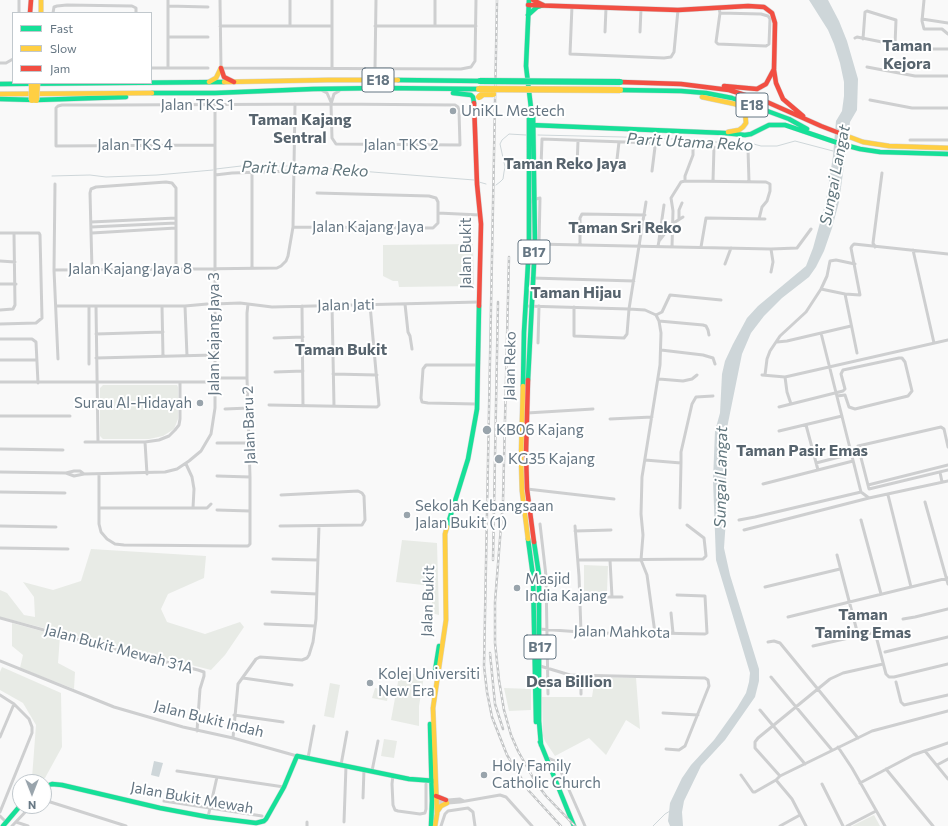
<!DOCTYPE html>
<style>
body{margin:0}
#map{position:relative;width:948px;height:826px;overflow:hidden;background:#f9f9f9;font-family:Commissioner,sans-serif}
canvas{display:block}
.legend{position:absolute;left:12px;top:12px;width:140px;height:72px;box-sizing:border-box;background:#fff;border:1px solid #c1c8cd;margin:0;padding:5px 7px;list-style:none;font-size:12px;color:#657683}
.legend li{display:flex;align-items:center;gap:8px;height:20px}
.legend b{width:20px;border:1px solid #c1c8cd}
.north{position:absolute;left:12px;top:774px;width:40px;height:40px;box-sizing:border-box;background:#fff;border:1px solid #c1c8cd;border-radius:50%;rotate:180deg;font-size:11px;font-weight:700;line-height:16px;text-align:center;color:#657683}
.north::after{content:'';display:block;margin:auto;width:14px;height:18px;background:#99a4ac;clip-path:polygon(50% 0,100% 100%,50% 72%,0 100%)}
</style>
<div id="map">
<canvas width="948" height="826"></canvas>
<ul class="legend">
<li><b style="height:5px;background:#16e098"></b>Fast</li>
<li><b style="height:5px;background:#ffcf43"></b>Slow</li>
<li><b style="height:5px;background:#f24e42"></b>Jam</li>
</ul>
<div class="north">N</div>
</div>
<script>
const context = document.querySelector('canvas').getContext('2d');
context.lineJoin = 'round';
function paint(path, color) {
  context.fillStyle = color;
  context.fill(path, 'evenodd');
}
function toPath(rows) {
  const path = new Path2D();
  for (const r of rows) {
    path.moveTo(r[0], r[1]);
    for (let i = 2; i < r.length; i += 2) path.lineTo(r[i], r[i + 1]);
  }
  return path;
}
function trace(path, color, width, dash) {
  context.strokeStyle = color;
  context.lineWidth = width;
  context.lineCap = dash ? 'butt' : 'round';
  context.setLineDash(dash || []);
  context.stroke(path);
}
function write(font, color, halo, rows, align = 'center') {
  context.font = font + ' Commissioner,sans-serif';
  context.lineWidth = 4;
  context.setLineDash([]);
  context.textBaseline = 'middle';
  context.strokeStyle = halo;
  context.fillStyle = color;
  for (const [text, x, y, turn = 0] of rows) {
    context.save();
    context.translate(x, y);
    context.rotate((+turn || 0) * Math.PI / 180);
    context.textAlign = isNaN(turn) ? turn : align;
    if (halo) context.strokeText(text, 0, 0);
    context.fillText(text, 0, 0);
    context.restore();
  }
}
const green = toPath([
 [473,244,474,286,399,287,398,281,393,281,383,276,383,245],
 [103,385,177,385,178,387,178,419,174,429,163,436,149,439,103,439,100,436,100,388],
 [402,540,437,543,439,615,432,613,432,586,396,582],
 [91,549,206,556,204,578,168,594,161,609,167,622,205,634,240,622,244,627,225,655,211,670,0,617,0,590,7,593,24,615,35,617,34,597,23,582,53,590,81,581],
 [584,565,608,566,607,592,584,592],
 [12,623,60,636,58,663,75,672,74,689,20,668,23,655,12,646],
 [2,667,61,693,62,747,45,778,32,778,36,725,23,703,0,690,0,672],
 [400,671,424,676,419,706,419,726,391,720],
 [595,677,636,678,640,729,626,720,606,755,589,738,555,756,545,741,543,736,542,697,592,697],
 [330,683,340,685,334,718,324,716],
 [375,688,389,690,387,701,372,698],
 [504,688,531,689,531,710,509,711],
 [384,739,397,741,394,758,381,756],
 [874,815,880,826,852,826]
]);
const water = toPath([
 [809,0,828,0,839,21,847,41,858,79,857,110,850,122,839,202,832,228,824,251,816,267,809,277,782,298,764,316,751,333,742,354,726,433,724,451,726,475,726,519,724,548,730,575,759,669,759,681,755,697,725,740,701,766,684,801,682,812,683,826,670,826,668,821,670,803,682,778,691,765,714,740,737,708,746,693,749,682,750,673,716,560,713,480,715,431,720,413,722,374,725,361,733,344,747,318,758,306,806,266,813,248,826,201,833,156,836,121,842,111,844,96,844,82,840,63,834,44,828,30],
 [154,761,163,763,159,777,151,775]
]);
const stream = toPath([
 [538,135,623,137,673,139,681,141,750,143,761,146,777,146,795,141,833,151],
 [296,166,474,180],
 [216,169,241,166,293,166],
 [52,176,90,175,106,177,157,175,213,170],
 [479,182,486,184],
 [496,185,500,182,503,179,504,172,505,167,500,144,502,140,509,134,526,135],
 [653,826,665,814,670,811]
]);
const street = toPath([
 [220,0,221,68,461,69,471,67,475,61,476,0],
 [290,0,290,26],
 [332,0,332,68],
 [924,0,922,21,924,29,942,29,948,34],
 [168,6,208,7],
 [572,6,570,54,664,58,671,57,674,52,678,10],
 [719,8,720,13,716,42,718,44,766,46,769,44,770,19,768,16,761,14,720,13],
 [19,13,19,0],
 [53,13,54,7,57,6,67,5,132,6,136,8,136,13],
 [922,19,948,23],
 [220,26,332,26],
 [375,26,476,26],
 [435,26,435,0],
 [605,32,606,8],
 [640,32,641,9],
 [168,37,208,37],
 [855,38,857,37,917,49,948,49],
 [863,39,865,12,867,11,896,20,895,45],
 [0,63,6,63,13,59],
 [867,67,915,76,948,76],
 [151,68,208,68],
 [168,68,168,0],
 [375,68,376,0],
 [323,91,327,93,331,102],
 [870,100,912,108,948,108],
 [910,140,948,140],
 [215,145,56,146,56,108,58,106,62,105,113,105,331,104,455,105,458,107,459,111,460,145,336,144,332,138,331,104,334,94,339,91],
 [748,149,749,182],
 [577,167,578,141],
 [534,168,541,167,542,139,652,143,655,147,652,171],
 [616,168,619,142],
 [215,175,232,173,294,171],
 [685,181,685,176,693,155,693,146],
 [713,181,714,147],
 [55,184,54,270,58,359],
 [530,203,532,200,540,198,539,244],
 [438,213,480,215],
 [679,219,679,210,682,203],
 [91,222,176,218],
 [91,227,176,223],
 [293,227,433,228,438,223,438,202,436,198,429,196,317,193],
 [0,233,39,233,40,235,42,318,36,323,0,324],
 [92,233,176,228],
 [659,240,664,205],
 [535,244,771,249,773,262,771,272],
 [580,245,580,218,582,214,645,215],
 [658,246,659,241,672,224,683,217],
 [672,247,673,211,671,198,681,182,685,181,766,182,770,184,770,191,767,201,762,207,759,219],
 [701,247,706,218,765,219],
 [875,247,873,243,882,173],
 [771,249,797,248,811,229],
 [913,250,934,343],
 [0,261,15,262],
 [725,264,731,248],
 [252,268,252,172],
 [54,270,195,269,277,268,281,266,286,261,288,256,293,227,295,104],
 [92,270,90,193,91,189,96,187,166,182,172,183,176,188,176,269],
 [532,278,634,281],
 [0,284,16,284],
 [845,294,821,289,827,276,830,261,836,260,855,264],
 [214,304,240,303,272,307,479,302],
 [405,304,408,332,410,336,412,349],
 [332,305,334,406],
 [56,306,185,306,207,304],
 [96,306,98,442],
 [162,306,163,356],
 [185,306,187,356],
 [302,306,303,406],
 [525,306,629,309,645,310,656,315,659,321,661,333,660,365,642,477,641,514,643,535,641,560,647,575,655,633],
 [574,307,574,336,624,338,627,334,629,309,646,202],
 [0,310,13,309,15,305,14,234],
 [656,315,662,312,670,295,721,300],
 [659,321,703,325,706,326,708,330,709,335],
 [821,333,861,492,869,498,948,481],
 [96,334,163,332],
 [274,338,303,337],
 [0,339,32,339,36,342,38,383],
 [777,342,787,341,851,326],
 [538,343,539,306],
 [661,350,703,355,713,358,715,364],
 [857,353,845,294,860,295,851,248,852,246,854,244,948,254],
 [96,358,214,355],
 [0,360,37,360],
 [89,364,89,306],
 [275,372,303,371],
 [333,374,377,375],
 [762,375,785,377,948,340],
 [765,375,767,359,770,351,780,336,806,312,821,289],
 [785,377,787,392,791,404],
 [215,378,247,378],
 [659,379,683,381,692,379,697,375],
 [0,382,215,382],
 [476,404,428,403,422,402,421,398,423,369,426,365,478,365],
 [269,405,377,407,379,405,370,305],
 [779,407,843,391,845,389,841,374,843,370,899,358,902,358,905,362,912,391,908,396,855,409,849,407,845,395,837,396],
 [225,409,249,408],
 [527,413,593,409],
 [0,416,70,416],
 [610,419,652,417],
 [806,425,818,470],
 [779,431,842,416],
 [85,442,145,442,159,440,169,436,175,430,179,425,180,419,180,382],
 [145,442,147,474],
 [217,443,249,443],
 [948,447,944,429,941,427,858,446,869,489,948,470],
 [0,449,63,450],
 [645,460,681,463,681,452,692,404,696,397,713,396],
 [816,463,851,454],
 [186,464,192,477,194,489,193,508],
 [0,472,66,473,74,471,80,471,84,474],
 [940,472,942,482],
 [66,473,74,476,84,474,165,472,177,469,189,461,201,451,211,434,215,408,215,105],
 [99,474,99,524,101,532,107,539,115,544,124,545,242,546,248,546,250,544,250,477,247,378,247,313,248,304],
 [217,476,250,477],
 [763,484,853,461],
 [868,485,948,465],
 [527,489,614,499],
 [0,492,65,493],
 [888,495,911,587],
 [925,502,948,584],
 [99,508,207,508,211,504],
 [680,508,681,463],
 [217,510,250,511],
 [739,520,755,517,861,492],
 [861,520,881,594],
 [540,524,546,576,548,694],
 [0,526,56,527],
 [280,526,362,525,365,520,364,496,362,493,358,491,281,495],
 [575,526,579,576,581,632],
 [744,530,869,498],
 [575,531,611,530],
 [0,548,68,549],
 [837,555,858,635],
 [273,559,318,560],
 [578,560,703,559,706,556,704,538,687,525],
 [610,560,612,597],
 [765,587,840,569],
 [272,592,317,594],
 [580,597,622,597],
 [671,613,673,633],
 [788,617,948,578],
 [0,618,95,644,198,670,204,672,204,676,200,689,197,731],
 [903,619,915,617,948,609],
 [265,624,315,626],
 [539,629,581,632,626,634,655,633,705,634,707,633,705,596,677,595],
 [768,642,774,641,780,643,858,738],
 [813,646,871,633,876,636,886,674,889,677,894,677,948,664],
 [885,652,948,637],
 [0,661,114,707,183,727,233,738,297,756],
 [540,666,570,675,705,678,708,680,709,686,685,746,679,750,666,749],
 [771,677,832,750],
 [243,678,292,685],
 [896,682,901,702,904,705,948,695],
 [581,694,581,675],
 [0,695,14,704,29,719,32,727,32,733,0,812],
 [760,710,805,764],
 [663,713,698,715],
 [234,715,283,722],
 [0,737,14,704],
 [233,738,238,684,256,659,260,657,302,660,307,658,309,655,313,642,316,619,319,526],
 [838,747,852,768,885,826],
 [925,751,948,779],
 [546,757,555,761,558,765,585,826],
 [308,758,314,726],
 [341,765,347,732],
 [937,765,948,759],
 [886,769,933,826],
 [177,771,284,787],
 [372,771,378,741],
 [393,775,392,784,393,805,395,810,398,811,420,814,425,813,426,809,426,784],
 [741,775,753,792,755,792,776,780,780,776,872,731,948,711],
 [780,776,755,748,755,742,758,738,830,679,843,673,883,664],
 [776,780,792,799,806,826],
 [860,783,913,755,948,743],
 [822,784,843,826],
 [363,798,364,769],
 [44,800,126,826],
 [164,801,262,816],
 [436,801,460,799,464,801],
 [436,804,460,802,500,795,506,797,532,826],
 [0,816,6,822],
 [208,817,217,777],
 [16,822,28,826],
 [344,822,346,766],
 [12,826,31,806],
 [307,826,307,822],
 [441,826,445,814,448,811,468,808,473,812,475,826],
 [780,826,800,815],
 [847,826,876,811]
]);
const fast = toPath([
 [528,15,537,7,543,5],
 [398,80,480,81],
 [0,84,224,82],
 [620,90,681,91,706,93,732,98,789,119,807,129],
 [152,93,215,93,313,89,380,88,479,89],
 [453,93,471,95,473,97,474,103],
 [0,99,36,100,126,97],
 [531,125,724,133],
 [724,133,745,135,751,134,769,125,785,125,841,144,860,149,880,152,948,154],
 [528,380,535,244,533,111,531,108,526,66,529,0],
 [523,386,524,332,529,247,529,111,531,108],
 [447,527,468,459,477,409,479,306],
 [528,539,533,576,536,722],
 [534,542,539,575,539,721,541,745],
 [434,677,439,646],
 [430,724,432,801,431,826],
 [540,742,574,826],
 [44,787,52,784,62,785,160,808,208,817,256,823,264,821,266,819,284,787,297,756,409,779,435,781],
 [3,826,20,806]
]);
const slow = toPath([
 [41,0,41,13],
 [209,82,216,78,221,68],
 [224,82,328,80,398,80],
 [0,94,152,93],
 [702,97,735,104,741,107,745,112,746,123,743,127,739,130,728,132],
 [847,136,863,142,889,146,948,148],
 [523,386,521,457,522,491,528,539],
 [437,812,441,806,447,803],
 [435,826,437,814,433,708,446,620,445,534,447,527]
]);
const jam = toPath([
 [533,0,543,5],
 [528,5,678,10,748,6,764,7,772,13,775,23,774,69],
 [30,13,31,0],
 [221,68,224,77,234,82],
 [774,70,776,83,783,99,803,116],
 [620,82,681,84,729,90,767,102,821,126,847,136],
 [724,86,757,89,766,84,774,69],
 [474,103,477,184,481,224,479,306],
 [528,380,526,453,527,489,534,542],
 [436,796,446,800]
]);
const rail = toPath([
 [497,0,484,666,487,692,492,717,507,755,529,791,561,826],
 [509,257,503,501,495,602,495,643,499,680,504,710,511,735,518,751,536,783,546,796,575,826],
 [493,560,498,302],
 [490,653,495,704,503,729]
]);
const fastBridge = toPath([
 [480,81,620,82]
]);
const slowBridge = toPath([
 [32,83,32,100],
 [479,89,620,90],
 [479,97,483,94,493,94],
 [36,100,37,83]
]);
const markers = [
 [453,111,4,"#99a4ac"],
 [200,403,4,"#99a4ac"],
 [487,430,5,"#99a4ac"],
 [499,459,5,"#99a4ac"],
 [407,515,4,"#99a4ac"],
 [517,588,4,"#99a4ac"],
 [370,683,4,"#99a4ac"],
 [484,775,4,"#99a4ac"]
];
const shields = [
 [378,80,32],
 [752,105,32],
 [534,252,32],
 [540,647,32]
];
const shieldNames = [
 ["E18",378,80],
 ["E18",752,105],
 ["B17",534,252],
 ["B17",540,647]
];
const streetNames = [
 ["Jalan TKS 1",197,105],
 ["Jalan TKS 4",135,145],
 ["Jalan TKS 2",401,145],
 ["Jalan Kajang Jaya",368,227],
 ["Jalan Bukit",466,253,-90],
 ["Jalan Kajang Jaya 8",130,269],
 ["Jalan Jati",346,305,-1],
 ["Jalan Kajang Jaya 3",214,334,-90],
 ["Jalan Reko",510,366,-89],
 ["Jalan Baru 2",249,425,-92],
 ["Jalan Bukit",428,601,-88],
 ["Jalan Mahkota",622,632,1],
 ["Jalan Bukit Mewah 31A",119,649,15],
 ["Jalan Bukit Indah",209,719,14],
 ["Jalan Bukit Mewah",192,798,10]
];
const poiNames = [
 ["UniKL Mestech",461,111],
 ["Surau Al-Hidayah",192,403,"right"],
 ["KB06 Kajang",496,430],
 ["KG35 Kajang",508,459],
 ["Sekolah Kebangsaan",415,506],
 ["Jalan Bukit (1)",415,523],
 ["Masjid",525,579],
 ["India Kajang",525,596],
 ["Kolej Universiti",378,674],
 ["New Era",378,691],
 ["Holy Family",492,766],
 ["Catholic Church",492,783]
];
const neighbourhoodNames = [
 ["Taman",907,46],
 ["Kejora",907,64],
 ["Taman Kajang",300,120],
 ["Sentral",300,138],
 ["Taman Reko Jaya",565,164],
 ["Taman Sri Reko",625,228],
 ["Taman Hijau",576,293],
 ["Taman Bukit",341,350],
 ["Taman Pasir Emas",802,451],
 ["Taman",863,615],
 ["Taming Emas",863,633],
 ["Desa Billion",569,682]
];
const waterNames = [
 ["Parit Utama Reko",690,142,3],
 ["Parit Utama Reko",305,169,2],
 ["Sungai Langat",835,175,-79],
 ["Sungai Langat",721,477,-89]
];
paint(green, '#e8ebe6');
paint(water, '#ced6d9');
trace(stream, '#ced6d9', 1);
trace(fast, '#d5d6d7', 5.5);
trace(slow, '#d5d6d7', 5.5);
trace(jam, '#d5d6d7', 5.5);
trace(street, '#cecfd0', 3);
trace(fast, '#16e098', 4.5);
trace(slow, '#ffcf43', 4.5);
trace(jam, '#f24e42', 4.5);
trace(rail, '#c3c5c6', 2.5);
trace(rail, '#fff', 1, [3]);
trace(fastBridge, '#d5d6d6', 7, []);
trace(slowBridge, '#d5d6d6', 7, []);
trace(fastBridge, '#16e098', 6);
trace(slowBridge, '#ffcf43', 6);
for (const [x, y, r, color] of markers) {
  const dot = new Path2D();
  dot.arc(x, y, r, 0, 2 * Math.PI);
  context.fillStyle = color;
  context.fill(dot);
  trace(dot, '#fff', 1.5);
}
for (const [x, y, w] of shields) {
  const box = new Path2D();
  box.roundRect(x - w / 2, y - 12, w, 24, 3);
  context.fillStyle = '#fff';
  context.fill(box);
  trace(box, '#657683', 1);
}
write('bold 14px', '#657683', null, shieldNames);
write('15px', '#657683', '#fff', streetNames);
write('15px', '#657683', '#fff', poiNames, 'left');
write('bold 16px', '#57646e', '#fff', neighbourhoodNames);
write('italic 16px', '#60757c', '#fff', waterNames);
</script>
